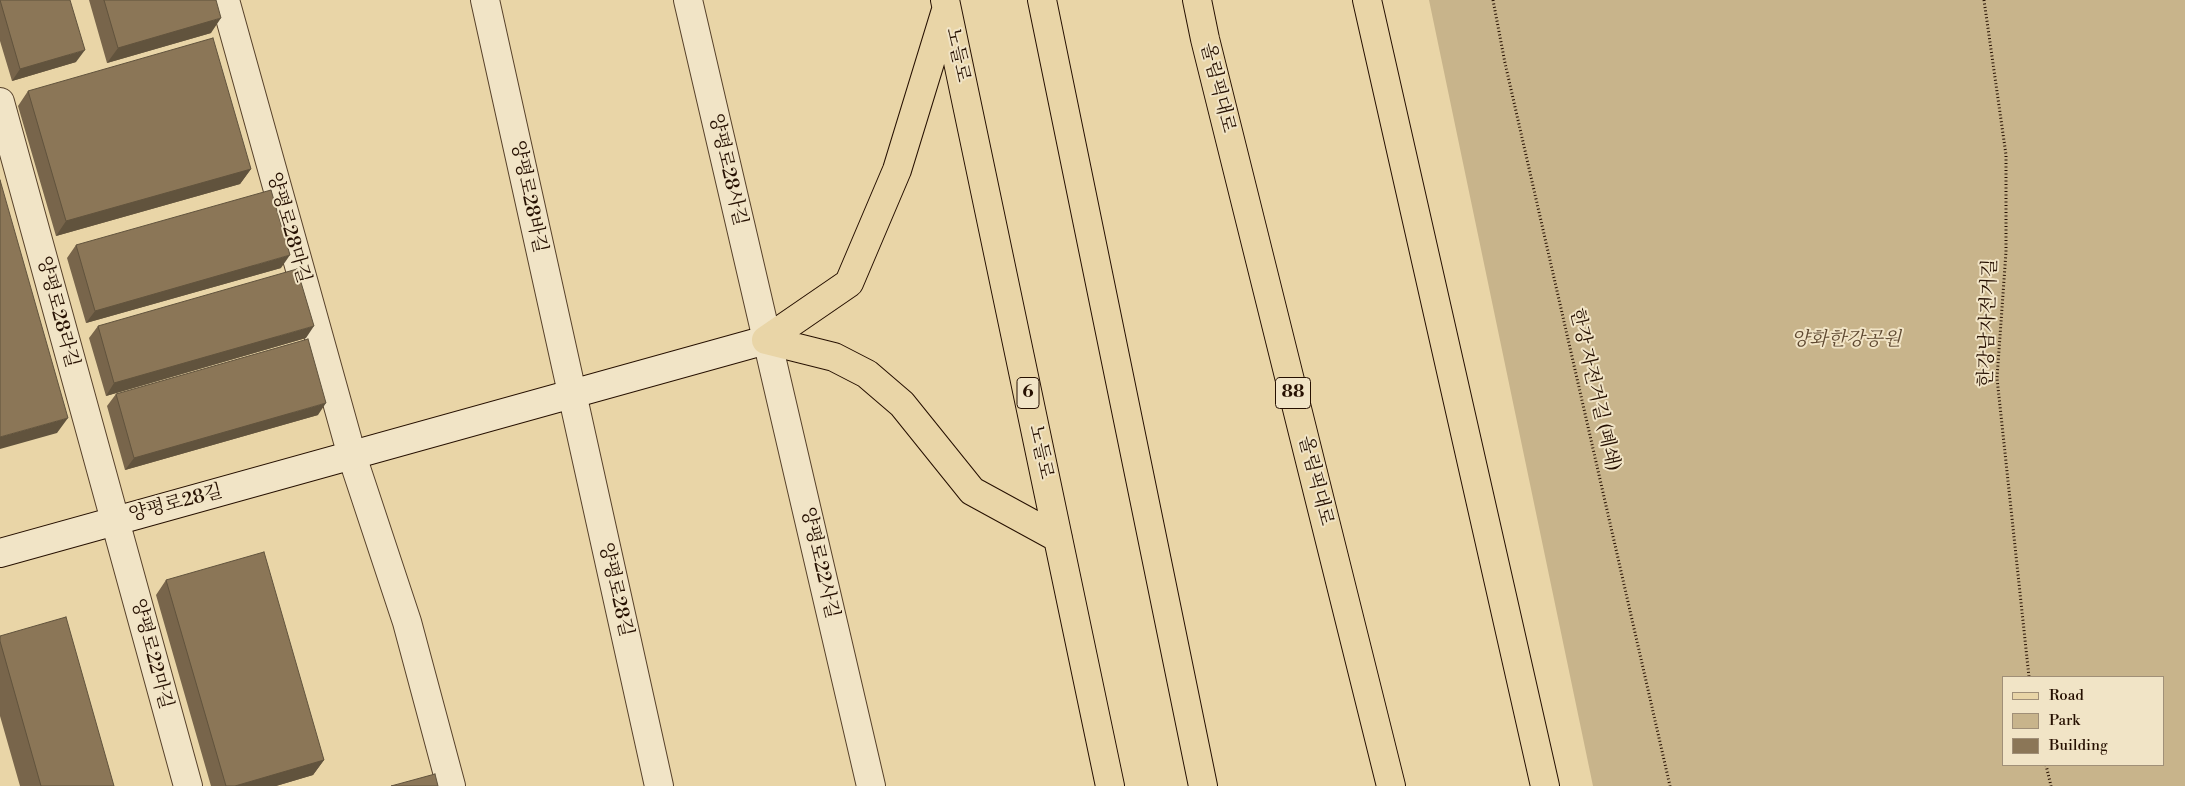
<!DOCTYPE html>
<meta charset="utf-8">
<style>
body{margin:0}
#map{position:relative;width:2185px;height:786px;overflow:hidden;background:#e9d5a7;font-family:"Libre Bodoni",serif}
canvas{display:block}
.legend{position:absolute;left:2002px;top:676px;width:162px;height:90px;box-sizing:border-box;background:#f1e4c6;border:1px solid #a08f77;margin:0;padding:6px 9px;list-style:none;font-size:15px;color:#261001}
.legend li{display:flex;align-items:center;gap:10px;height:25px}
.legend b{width:25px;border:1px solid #a08f77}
</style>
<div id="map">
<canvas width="2185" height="786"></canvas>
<ul class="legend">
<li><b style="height:6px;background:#e9d5a7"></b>Road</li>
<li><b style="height:14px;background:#c8b48b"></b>Park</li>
<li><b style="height:14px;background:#8b7657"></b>Building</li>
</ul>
</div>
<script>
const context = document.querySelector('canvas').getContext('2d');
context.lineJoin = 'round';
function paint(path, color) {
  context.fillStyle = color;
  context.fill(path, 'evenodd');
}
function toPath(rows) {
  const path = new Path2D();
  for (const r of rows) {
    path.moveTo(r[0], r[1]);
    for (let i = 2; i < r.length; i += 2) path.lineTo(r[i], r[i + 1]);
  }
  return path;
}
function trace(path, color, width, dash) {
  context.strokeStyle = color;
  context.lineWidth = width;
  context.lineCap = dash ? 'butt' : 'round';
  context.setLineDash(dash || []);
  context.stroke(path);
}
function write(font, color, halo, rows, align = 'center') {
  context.font = font + ' "Libre Bodoni","Noto Serif KR",serif';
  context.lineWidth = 4;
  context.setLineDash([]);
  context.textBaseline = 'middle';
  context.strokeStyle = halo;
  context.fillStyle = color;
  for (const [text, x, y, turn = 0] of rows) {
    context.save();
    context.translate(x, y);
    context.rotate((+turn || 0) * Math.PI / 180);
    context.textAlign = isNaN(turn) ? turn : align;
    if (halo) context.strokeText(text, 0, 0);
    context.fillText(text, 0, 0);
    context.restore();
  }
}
const green = toPath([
 [1429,0,2185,0,2185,786,1593,786],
 [2164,677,2164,765,2004,765,2004,677]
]);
const path = toPath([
 [1493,0,1505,63,1670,786],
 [1984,0,2006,155,2006,252,1997,378,2029,677],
 [2046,765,2051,786]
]);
const street = toPath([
 [225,0,352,456,407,622,451,786],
 [485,0,659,786],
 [688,0,871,786],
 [0,102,188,786]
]);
const secondary = toPath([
 [0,553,766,340]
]);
const primary = toPath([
 [945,0,1110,786],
 [1042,0,1203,786],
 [766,340,849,283,897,170,946,10],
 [766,340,834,357,867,374,902,404,972,491,1058,538]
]);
const highway = toPath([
 [1197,0,1205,39,1391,786],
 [1367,0,1545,786]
]);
const wall = toPath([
 [0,0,76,62,12,81,0,41],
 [89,0,216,0,211,33,107,63],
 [28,91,251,169,240,184,56,236,18,106],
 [76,245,281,268,86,323,67,258],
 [98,326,306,338,106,396,89,338],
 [116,394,318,415,125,470,107,406],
 [166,580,324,760,313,775,276,786,211,786,156,595],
 [0,636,114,786,20,786,0,716]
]);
const shadedWall = toPath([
 [221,18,211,33,107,63,118,48],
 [85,50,76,62,12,81,20,69],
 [251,169,240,184,56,236,66,221],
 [290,255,281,268,86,323,95,311],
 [314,326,306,338,106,396,114,383],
 [326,403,318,415,125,470,134,458],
 [68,418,57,433,0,449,0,437],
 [324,760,313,775,276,786,235,786]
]);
const building = toPath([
 [0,0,70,0,85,50,20,69,0,0],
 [104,0,216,0,221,18,118,48,104,0],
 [213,38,251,169,66,221,28,91,213,38],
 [0,180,68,418,0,437,0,180],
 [271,190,290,255,95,311,76,245,271,190],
 [297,269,314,326,114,383,98,326,297,269],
 [308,339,326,403,134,458,116,394,308,339],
 [264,552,324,760,235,786,226,786,166,580,264,552],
 [66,617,114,786,41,786,0,641,0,636,66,617],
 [435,774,438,786,391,786,435,774]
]);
const shields = [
 [1028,393,22],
 [1293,393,35]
];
const shieldNames = [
 ["6",1028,393],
 ["88",1293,393]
];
const streetNames = [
 ["노들로",957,55,78],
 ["올림픽대로",1217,88,76],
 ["양평로28사길",727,170,77],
 ["양평로28바길",528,197,78],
 ["양평로28마길",288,228,74],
 ["양평로28라길",57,312,75],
 ["한강남자전거길",1989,323,-88],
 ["한강 자전거길 (폐쇄)",1594,390,77],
 ["노들로",1040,452,78],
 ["올림픽대로",1315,481,76],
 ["양평로28길",176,504,-15],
 ["양평로22사길",819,563,77],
 ["양평로28길",615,590,77],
 ["양평로22마길",151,654,75]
];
const parkNames = [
 ["양화한강공원",1846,340]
];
paint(green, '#c8b48b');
trace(street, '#57412a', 30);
trace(secondary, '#261001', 30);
trace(primary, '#261001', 30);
trace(highway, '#261001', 30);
trace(path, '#261001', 3, [1, 2.5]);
trace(street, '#f1e4c6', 28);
trace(secondary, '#f1e4c6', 28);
trace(primary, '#e9d5a7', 28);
trace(highway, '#e9d5a7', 28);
paint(wall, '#78654b');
paint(shadedWall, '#61533d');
paint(building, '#8b7657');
trace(building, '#61533d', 1);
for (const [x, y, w] of shields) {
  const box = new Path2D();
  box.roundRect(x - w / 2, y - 15.5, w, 31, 4);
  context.fillStyle = '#f1e4c6';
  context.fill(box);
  trace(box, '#261001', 1);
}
write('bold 18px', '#261001', null, shieldNames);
write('19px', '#261001', '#f1e4c6', streetNames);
write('italic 19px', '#5f4931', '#f1e4c6', parkNames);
</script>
